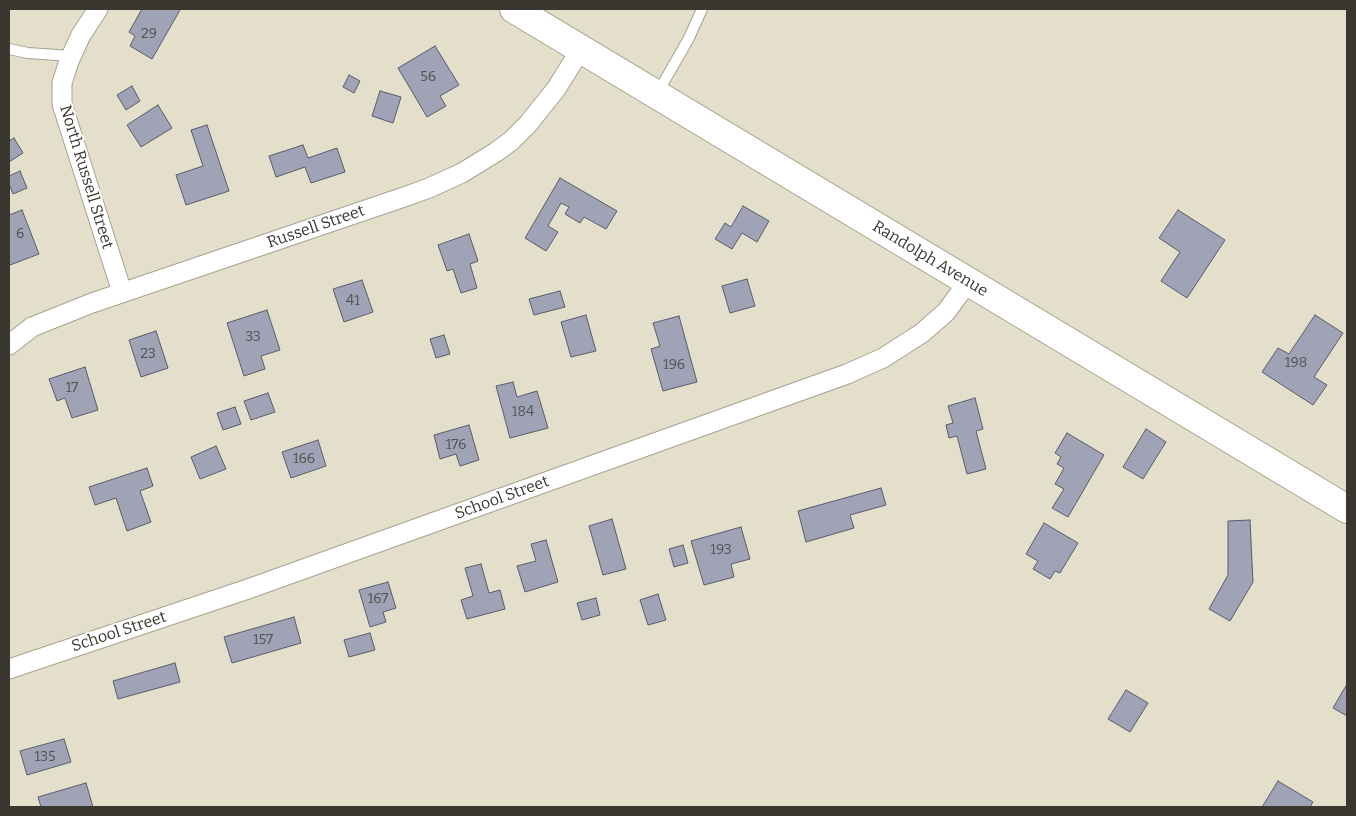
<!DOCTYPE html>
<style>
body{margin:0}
#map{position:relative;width:1356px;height:816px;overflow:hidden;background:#e4dfcb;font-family:Bitter,serif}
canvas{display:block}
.frame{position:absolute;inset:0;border:10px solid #393730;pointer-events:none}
</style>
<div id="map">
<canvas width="1356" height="816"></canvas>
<div class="frame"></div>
</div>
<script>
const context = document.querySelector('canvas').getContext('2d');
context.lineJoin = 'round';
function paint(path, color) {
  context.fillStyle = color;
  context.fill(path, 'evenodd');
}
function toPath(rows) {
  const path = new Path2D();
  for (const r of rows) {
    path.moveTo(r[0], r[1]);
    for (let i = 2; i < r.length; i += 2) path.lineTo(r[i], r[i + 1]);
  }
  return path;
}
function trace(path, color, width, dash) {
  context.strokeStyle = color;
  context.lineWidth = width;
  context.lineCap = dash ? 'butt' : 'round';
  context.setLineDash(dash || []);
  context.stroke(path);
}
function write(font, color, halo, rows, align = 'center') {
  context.font = font + ' Bitter,serif';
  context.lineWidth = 4;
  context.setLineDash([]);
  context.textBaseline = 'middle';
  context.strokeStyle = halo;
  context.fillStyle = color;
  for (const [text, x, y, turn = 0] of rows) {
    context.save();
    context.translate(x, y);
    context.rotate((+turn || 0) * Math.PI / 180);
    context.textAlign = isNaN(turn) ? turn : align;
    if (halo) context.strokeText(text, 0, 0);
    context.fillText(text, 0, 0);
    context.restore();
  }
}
const building = toPath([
 [142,9,177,9,180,10,152,59,130,46,135,36,129,32,142,9],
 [435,46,459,85,440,96,446,106,427,117,398,68,435,46],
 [349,75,360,81,354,93,343,87,349,75],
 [132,86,140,101,126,110,117,95,132,86],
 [380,91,401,97,393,123,372,116,380,91],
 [158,105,172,128,141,147,127,125,158,105],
 [207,125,229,191,186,205,176,175,203,166,191,130,207,125],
 [14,138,23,153,9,162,9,141,14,138],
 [303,145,308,158,337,148,345,172,311,183,305,167,276,177,269,156,303,145],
 [20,171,27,188,13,194,9,184,9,176,20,171],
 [560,178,617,211,606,229,584,217,580,223,565,214,569,207,561,203,548,226,558,232,546,251,525,238,560,178],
 [743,206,769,221,757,242,742,233,732,249,715,239,725,223,731,227,743,206],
 [22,210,39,254,10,265,9,262,9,215,22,210],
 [1178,210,1225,240,1187,298,1161,281,1180,252,1159,238,1178,210],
 [469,234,478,261,470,264,477,288,461,293,453,269,447,271,438,245,469,234],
 [747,279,755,306,730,313,722,286,747,279],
 [362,280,373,312,344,322,333,289,362,280],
 [560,291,565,307,534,315,529,299,560,291],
 [267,310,280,350,261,356,265,369,244,376,227,323,267,310],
 [586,315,596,351,571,357,561,322,586,315],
 [1315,315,1343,333,1314,377,1327,385,1313,405,1262,372,1278,348,1289,354,1315,315],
 [679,316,697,382,663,391,651,349,660,346,653,323,679,316],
 [156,331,168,368,141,377,129,340,156,331],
 [444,335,450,354,436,358,430,339,444,335],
 [85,367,98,410,72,418,65,398,57,401,49,379,85,367],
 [513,382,517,397,537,391,548,428,510,438,496,386,513,382],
 [268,393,275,412,251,420,244,401,268,393],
 [975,398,983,429,976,431,986,469,967,474,957,436,949,438,946,425,953,423,948,406,975,398],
 [235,407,241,424,223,430,217,413,235,407],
 [469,425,479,460,460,466,456,454,440,459,434,435,469,425],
 [1146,429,1166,442,1143,479,1123,467,1146,429],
 [1067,433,1104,455,1068,517,1052,508,1064,489,1055,484,1064,468,1057,464,1061,457,1055,453,1067,433],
 [318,440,326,466,291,478,282,452,318,440],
 [216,446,226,469,200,479,191,457,216,446],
 [147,468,153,486,140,491,151,522,127,531,116,498,95,505,89,487,147,468],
 [881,488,886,505,850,515,854,528,806,542,798,511,881,488],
 [612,519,626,569,603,575,589,526,612,519],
 [1250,520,1253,582,1230,621,1209,609,1228,575,1228,521,1250,520],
 [1044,523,1078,543,1060,573,1055,571,1050,579,1033,569,1038,561,1026,554,1044,523],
 [741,527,750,559,731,564,734,577,704,585,691,541,741,527],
 [546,540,558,582,525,592,517,566,536,561,531,544,546,540],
 [683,545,688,563,674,567,669,549,683,545],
 [481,564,489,593,500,590,505,609,467,619,461,600,473,596,465,568,481,564],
 [388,582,396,608,383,612,386,622,370,627,359,590,388,582],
 [658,594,666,620,648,625,640,600,658,594],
 [596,598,600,615,582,620,577,603,596,598],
 [294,617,301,643,232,663,224,637,294,617],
 [370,633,375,650,349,657,344,640,370,633],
 [175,663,180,682,118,699,113,681,175,663],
 [1347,684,1347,716,1333,708,1347,684],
 [1126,690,1148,703,1130,732,1108,719,1126,690],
 [64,739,71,762,27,775,20,751,64,739],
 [1278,781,1313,802,1310,807,1262,807,1278,781],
 [86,783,93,807,41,807,38,797,86,783]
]);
const service = toPath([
 [9,49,28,53,71,56],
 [657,94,689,38,702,9]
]);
const minor = toPath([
 [98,9,81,35,69,61,62,83,62,104,122,292],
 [9,345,32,327,92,303,407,196,429,188,462,173,496,152,511,141,528,124,556,89,581,49],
 [9,669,248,589,847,374,883,358,922,333,946,312,968,282]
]);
const primary = toPath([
 [514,9,1347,509]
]);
const numberNames = [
 ["29",149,34],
 ["56",428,77],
 ["6",20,234],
 ["41",353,301],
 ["33",253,337],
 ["23",148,354],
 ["198",1296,363],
 ["196",674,365],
 ["17",72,388],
 ["184",523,412],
 ["176",456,445],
 ["166",304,459],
 ["193",721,550],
 ["167",378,599],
 ["157",263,640],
 ["135",45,757]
];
const streetNames = [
 ["North Russell Street",86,177,73],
 ["Russell Street",316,227,-19],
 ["Randolph Avenue",930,259,31],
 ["School Street",502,498,-20],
 ["School Street",119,632,-18]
];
paint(building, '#a0a2b5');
trace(building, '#595b6b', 1);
trace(service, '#a7a290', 12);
trace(minor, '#a7a290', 21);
trace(primary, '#a7a290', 30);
trace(service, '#fff', 10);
trace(minor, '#fff', 19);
trace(primary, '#fff', 28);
write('14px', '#535251', null, numberNames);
write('16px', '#393730', '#fff', streetNames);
</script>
